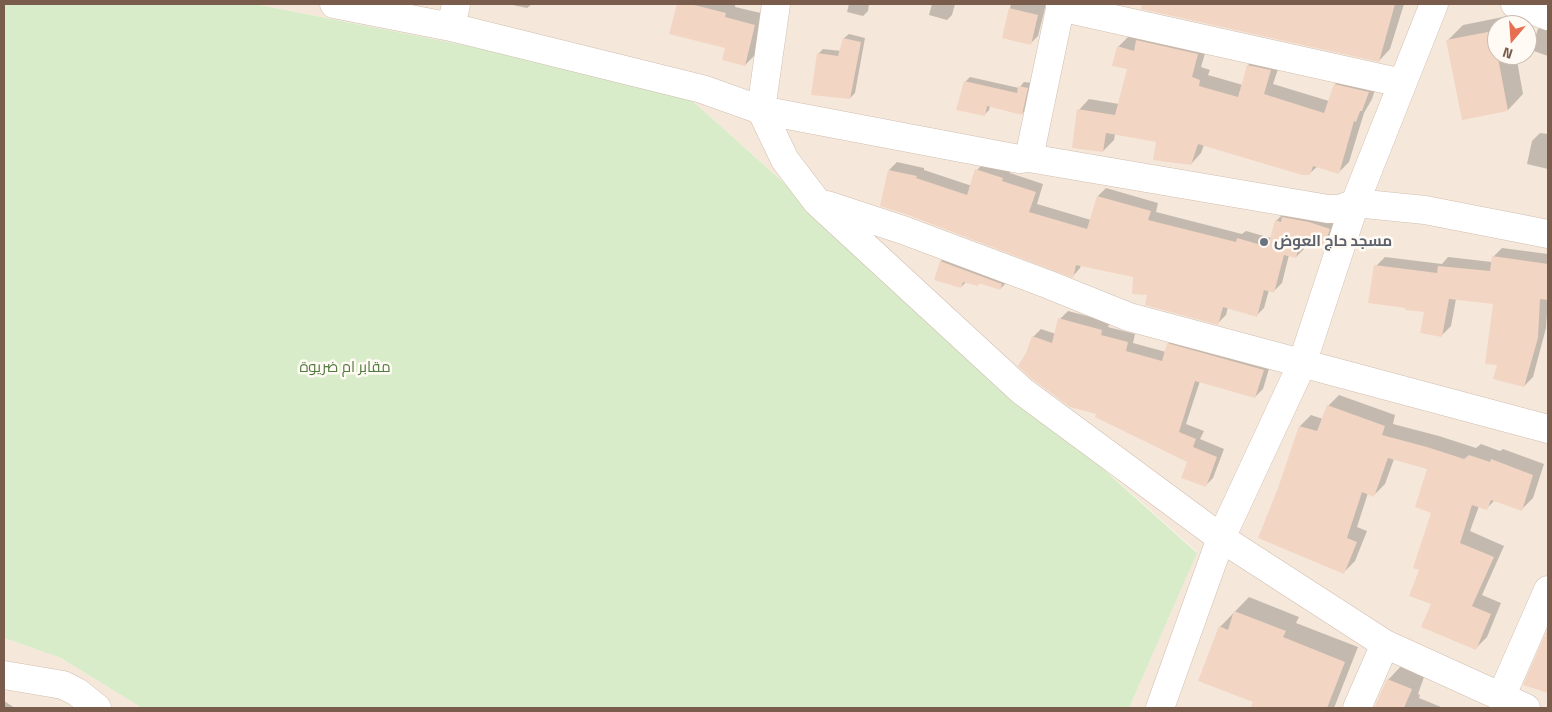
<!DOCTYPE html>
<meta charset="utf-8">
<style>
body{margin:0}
#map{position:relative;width:1552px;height:712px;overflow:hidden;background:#fdf6ec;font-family:"Titillium Web",sans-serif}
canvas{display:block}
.frame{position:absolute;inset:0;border:5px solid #7a5c4d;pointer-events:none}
.north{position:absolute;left:1487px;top:15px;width:50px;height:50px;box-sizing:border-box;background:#fffaf3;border:1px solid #cabbb1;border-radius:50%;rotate:198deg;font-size:14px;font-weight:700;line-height:20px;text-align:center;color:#7a5c4d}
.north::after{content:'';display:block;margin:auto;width:18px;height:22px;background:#e76f51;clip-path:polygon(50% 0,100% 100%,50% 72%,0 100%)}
</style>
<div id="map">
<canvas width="1552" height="712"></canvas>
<div class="frame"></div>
<div class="north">N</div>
</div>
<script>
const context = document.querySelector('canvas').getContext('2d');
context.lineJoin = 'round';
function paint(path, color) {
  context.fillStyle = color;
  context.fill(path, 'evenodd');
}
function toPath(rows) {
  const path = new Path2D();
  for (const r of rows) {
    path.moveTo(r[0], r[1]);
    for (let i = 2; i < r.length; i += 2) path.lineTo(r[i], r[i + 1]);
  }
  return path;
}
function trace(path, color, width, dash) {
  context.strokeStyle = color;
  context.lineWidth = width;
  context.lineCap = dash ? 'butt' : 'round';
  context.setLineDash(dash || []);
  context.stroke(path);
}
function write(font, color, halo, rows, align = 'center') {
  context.font = font + ' "Titillium Web",Cairo,sans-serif';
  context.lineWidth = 5;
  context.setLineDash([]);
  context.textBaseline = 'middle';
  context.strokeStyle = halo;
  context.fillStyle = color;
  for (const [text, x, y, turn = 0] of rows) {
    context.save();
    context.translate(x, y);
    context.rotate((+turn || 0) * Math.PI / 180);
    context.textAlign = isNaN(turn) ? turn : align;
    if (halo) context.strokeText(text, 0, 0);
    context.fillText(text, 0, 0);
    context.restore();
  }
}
const residential = toPath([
 [255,4,1548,4,1548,708,1129,708,1197,552,677,87],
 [1497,25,1527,25,1527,55,1497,55],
 [4,638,61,658,142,708,4,708]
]);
const green = toPath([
 [4,4,255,4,677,87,1197,553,1129,708,142,708,61,658,4,638]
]);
const shadow = toPath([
 [508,4,532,4,527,8],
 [673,4,735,4,735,7,765,14,756,54,745,65,677,5],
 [849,4,869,4,868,11,863,16,847,12],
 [932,4,955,4,952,15,947,20,929,15],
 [1011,4,1046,4,1038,36,1030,44,1003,37],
 [1141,4,1404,4,1390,49,1379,61],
 [1508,16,1510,25,1497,25,1497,55,1516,55,1523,94,1508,110,1448,40,1463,25],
 [1548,19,1548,56,1531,50,1538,29],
 [1147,30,1208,43,1201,67,1210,70,1208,75,1243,85,1248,65,1259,55,1281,60,1273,84,1329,101,1335,84,1345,74,1378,81,1372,99,1364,113,1349,162,1338,173,1318,166,1309,174,1204,145,1201,153,1191,164,1157,141,1115,134,1114,140,1103,151,1079,110,1089,99,1119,104,1128,68,1118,47,1129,36,1138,39],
 [849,34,865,38,855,93,850,98,818,54,823,49,841,51,844,38],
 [970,77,1019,88,1024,82,1032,83,1026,109,1022,114,990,106,989,110,984,115,965,82],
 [1540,133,1548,134,1548,169,1527,164,1532,141],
 [897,162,924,168,924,170,972,186,977,170,985,162,1010,170,1010,173,1043,184,1037,204,1091,220,1098,196,1106,188,1158,203,1156,212,1242,234,1246,231,1271,238,1276,221,1284,213,1337,221,1332,237,1324,245,1306,239,1304,249,1296,257,1289,255,1282,283,1274,291,1269,290,1264,308,1256,316,1228,307,1226,315,1218,323,1149,294,1135,276,1081,265,1080,268,1073,276,889,170],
 [1502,248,1548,254,1548,299,1546,328,1533,377,1524,386,1499,363,1494,303,1456,299,1451,326,1442,335,1425,311,1376,266,1385,257,1442,264,1448,257,1492,262,1493,257],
 [946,256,1006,279,1005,284,1000,289,980,283,977,285,966,282,961,287,936,279,941,261],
 [1068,311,1110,322,1108,327,1135,334,1133,343,1166,352,1168,344,1176,336,1271,362,1263,389,1255,397,1200,381,1186,424,1204,431,1200,439,1224,449,1213,478,1205,486,1189,461,1097,414,1028,353,1033,337,1041,329,1056,334,1060,319],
 [1339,395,1395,415,1393,424,1439,436,1476,448,1481,444,1500,451,1503,449,1544,464,1533,498,1522,509,1495,500,1487,508,1479,506,1470,531,1504,546,1482,595,1501,603,1487,637,1476,648,1432,603,1421,569,1433,512,1428,469,1394,459,1385,484,1374,495,1368,493,1357,527,1367,531,1355,561,1344,572,1279,489,1300,426,1311,415,1323,419,1328,406],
 [1249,597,1299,617,1296,623,1358,647,1334,708,1252,708,1254,702,1220,627],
 [1402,665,1425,674,1418,694,1420,695,1419,698,1441,707,1441,708,1375,708,1388,680],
 [4,701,15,708,4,708]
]);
const building = toPath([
 [677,4,690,4,726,13,725,17,755,25,745,66,722,60,725,48,669,34],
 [1142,4,1395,4,1379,62,1141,9],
 [1009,8,1038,15,1031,45,1002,38],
 [1493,31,1508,111,1462,120,1446,40],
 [843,38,861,42,850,99,811,95,817,53,838,56],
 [1136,40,1198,54,1192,77,1200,80,1199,86,1238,97,1247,65,1271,70,1264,94,1324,113,1334,84,1369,92,1362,111,1360,111,1356,122,1354,121,1339,174,1313,166,1310,175,1302,175,1198,144,1191,165,1153,160,1156,142,1106,133,1103,152,1072,148,1077,109,1115,115,1127,69,1112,66,1117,46,1134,51],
 [964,81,1017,93,1018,86,1028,88,1022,115,987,106,985,116,956,110],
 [975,169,1003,178,1002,181,1036,192,1029,212,1087,229,1097,196,1151,211,1148,220,1236,242,1237,238,1268,247,1275,220,1281,222,1282,217,1309,222,1330,229,1324,246,1301,238,1296,258,1284,255,1274,293,1264,290,1257,317,1223,307,1218,325,1145,305,1147,295,1132,294,1133,277,1076,265,1073,278,908,215,880,206,888,170,917,176,916,178,967,195],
 [1492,256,1548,264,1548,300,1540,299,1538,338,1524,387,1493,379,1497,365,1485,364,1493,304,1449,299,1442,337,1420,333,1424,312,1405,310,1405,308,1368,303,1374,265,1437,273,1438,266,1490,271],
 [940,261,1002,284,1000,290,979,283,978,286,963,282,961,288,934,280],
 [1058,318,1102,330,1101,335,1128,342,1126,351,1162,361,1167,343,1264,370,1255,398,1195,381,1179,432,1196,439,1193,447,1217,457,1206,487,1181,478,1187,462,1095,417,1096,414,1070,407,1032,379,1018,366,1026,353,1032,336,1052,343],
 [1327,405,1385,426,1382,435,1427,447,1464,459,1469,455,1490,462,1491,459,1533,475,1522,511,1491,500,1487,510,1472,505,1460,543,1494,557,1472,606,1491,614,1476,650,1421,627,1431,604,1409,596,1419,570,1413,568,1431,513,1415,507,1427,469,1388,458,1374,497,1362,492,1347,538,1357,542,1344,574,1258,538,1278,488,1299,426,1317,431],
 [1234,611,1286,631,1283,637,1345,662,1327,708,1250,708,1253,702,1198,681,1219,626,1228,630],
 [1548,628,1548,693,1523,685],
 [1387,679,1412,689,1404,708,1374,708]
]);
const minor = toPath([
 [334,4,451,27,702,89,761,110,1019,159,1029,158,1328,209,1340,209,1355,203,1425,210,1548,234],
 [776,4,761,110,785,160,817,202,1022,391,1221,538,1385,644,1526,708],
 [1515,4,1548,16],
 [1060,7,1402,83],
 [451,27,456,4],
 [1029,158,1061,4],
 [827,205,903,230,1047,284,1129,317,1548,429],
 [4,675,63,685,77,692,97,708],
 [1501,697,1548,590],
 [1160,708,1221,538,1302,364,1355,203,1434,4],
 [1357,708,1385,644]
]);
const markers = [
 [1264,242,5,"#6b7280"]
];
const worshipNames = [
 ["مسجد حاج العوض",1274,242]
];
const parkNames = [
 ["مقابر ام ضريوة",345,368]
];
paint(residential, '#f5e8da');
paint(green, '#d8ecc9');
paint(shadow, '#0003');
paint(building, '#f3d5c3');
trace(minor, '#d1beb0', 29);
trace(minor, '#fff', 28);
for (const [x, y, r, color] of markers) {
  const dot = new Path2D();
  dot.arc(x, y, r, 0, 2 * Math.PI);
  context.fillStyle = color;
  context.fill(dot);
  trace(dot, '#fffaf3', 2);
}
write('bold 15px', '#5b616d', '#fffaf3', worshipNames, 'left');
write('15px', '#537a41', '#fffaf3', parkNames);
</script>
